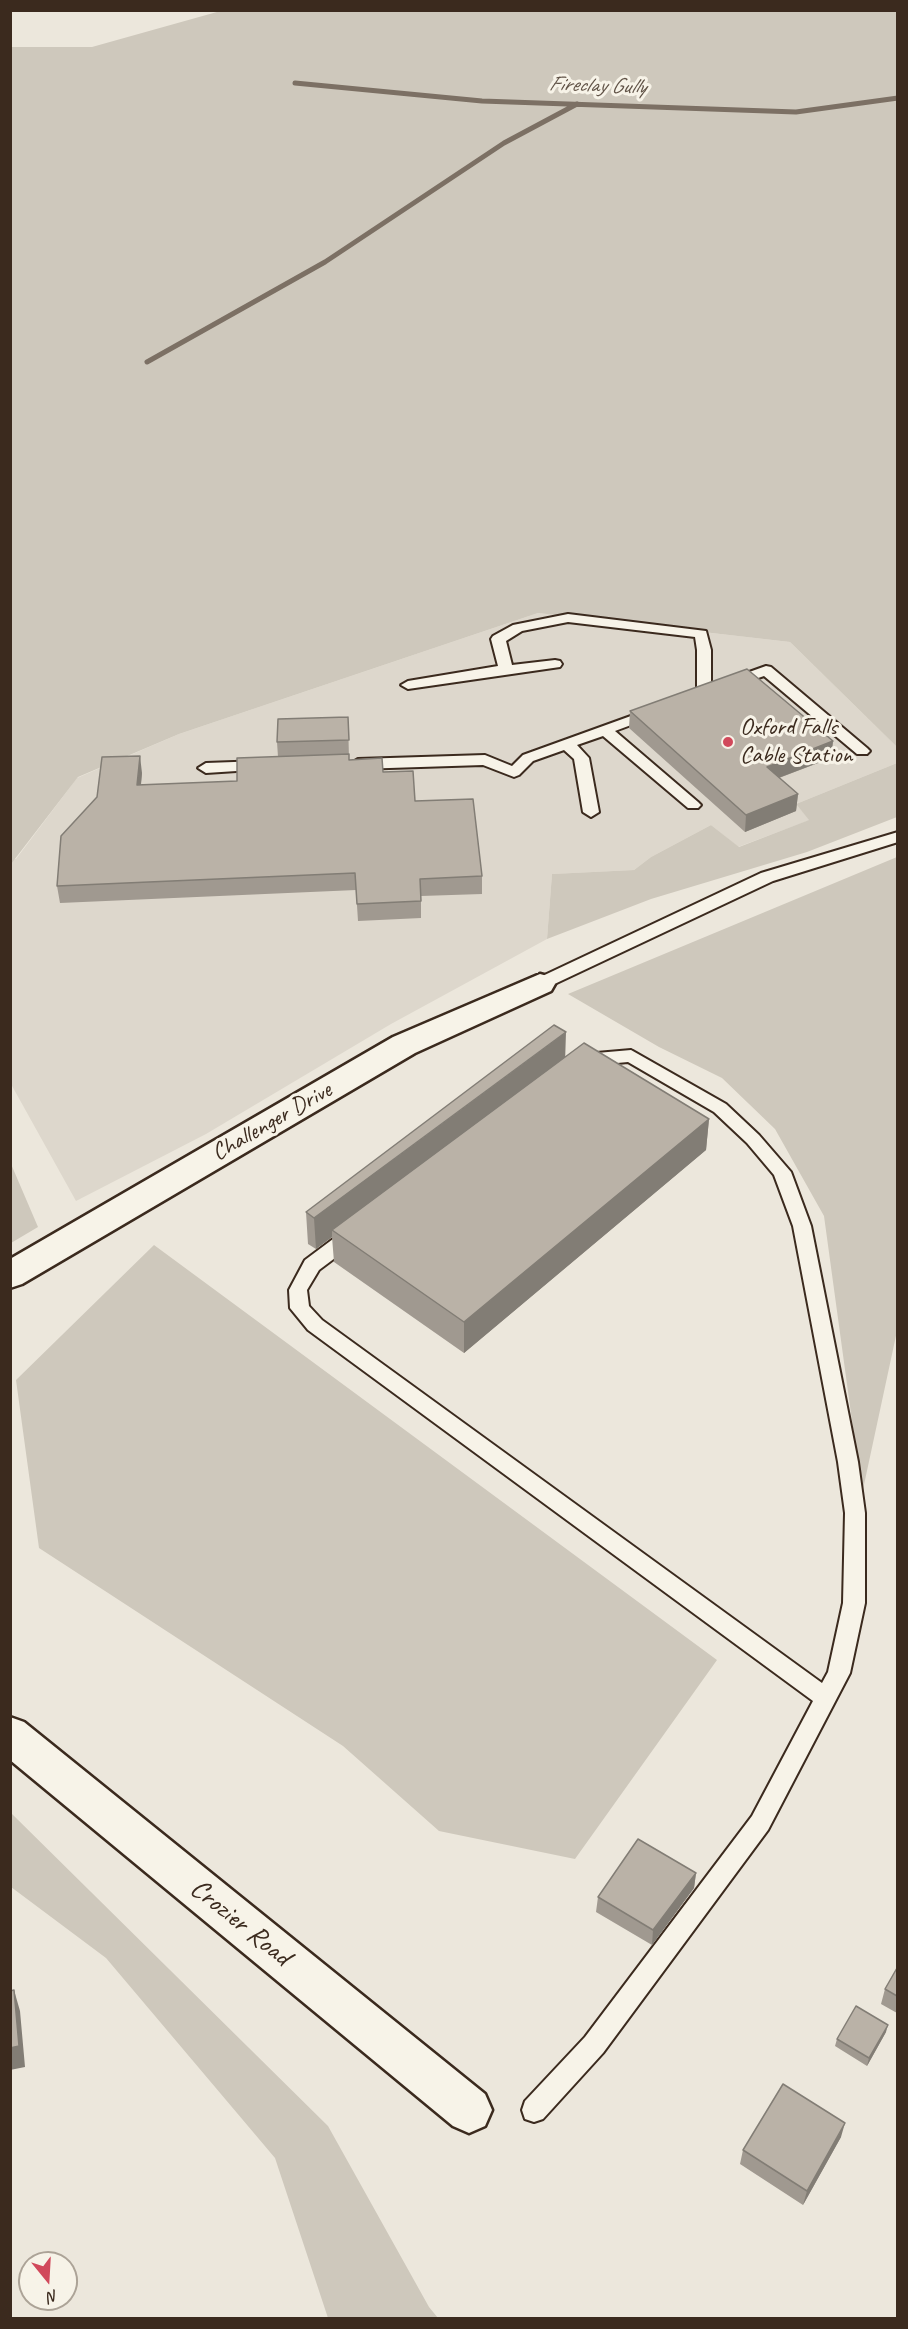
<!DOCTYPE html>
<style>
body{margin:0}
#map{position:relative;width:908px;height:2329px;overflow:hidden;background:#ece7dc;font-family:Caveat,sans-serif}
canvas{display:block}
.frame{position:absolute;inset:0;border:12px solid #3b2a1e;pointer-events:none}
.north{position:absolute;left:18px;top:2251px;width:60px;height:60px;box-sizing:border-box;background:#f7f3e8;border:2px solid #aca397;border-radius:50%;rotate:162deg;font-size:16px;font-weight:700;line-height:24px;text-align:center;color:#3b2a1e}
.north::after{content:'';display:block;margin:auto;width:21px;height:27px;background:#d1495b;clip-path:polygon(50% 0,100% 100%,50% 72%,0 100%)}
</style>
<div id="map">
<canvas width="908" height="2329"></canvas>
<div class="frame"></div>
<div class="north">N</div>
</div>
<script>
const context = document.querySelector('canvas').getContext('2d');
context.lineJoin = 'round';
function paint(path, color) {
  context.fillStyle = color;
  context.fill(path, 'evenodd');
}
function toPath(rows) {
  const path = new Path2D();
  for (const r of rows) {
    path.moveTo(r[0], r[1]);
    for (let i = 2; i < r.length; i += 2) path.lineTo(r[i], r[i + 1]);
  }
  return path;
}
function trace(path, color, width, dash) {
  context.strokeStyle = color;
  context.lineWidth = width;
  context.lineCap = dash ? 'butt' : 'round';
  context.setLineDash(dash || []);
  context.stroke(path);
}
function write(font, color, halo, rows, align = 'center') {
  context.font = font + ' Caveat,sans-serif';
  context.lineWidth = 6;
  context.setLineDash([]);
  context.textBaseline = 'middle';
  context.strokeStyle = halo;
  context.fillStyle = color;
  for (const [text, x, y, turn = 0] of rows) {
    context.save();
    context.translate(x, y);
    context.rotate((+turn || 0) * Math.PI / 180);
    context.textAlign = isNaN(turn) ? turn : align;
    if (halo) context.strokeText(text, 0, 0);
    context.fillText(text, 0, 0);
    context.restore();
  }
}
const built = toPath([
 [538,613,790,642,897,747,897,763,796,804,810,820,738,847,711,825,651,857,634,870,552,874,547,939,391,1024,206,1134,76,1201,11,1084,10,859,16,859,77,778,179,734]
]);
const green = toPath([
 [224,10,897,11,897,747,790,642,538,613,179,734,78,777,11,864,11,47,92,47],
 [897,763,897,817,807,852,651,899,547,939,552,874,634,870,651,857,711,825,739,847,809,820,796,804],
 [897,857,897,1331,862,1494,824,1216,775,1129,722,1078,659,1047,568,994],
 [11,1164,38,1227,11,1243,10,1243],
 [154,1245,717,1660,575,1859,439,1831,343,1746,39,1548,16,1380],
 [11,1813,328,2126,429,2307,438,2318,328,2318,275,2158,106,1958,11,1887]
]);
const stream = toPath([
 [295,83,482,101,796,112,898,98],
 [147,362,325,262,504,143,577,104]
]);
const service = toPath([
 [568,614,706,631,711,650,711,693,704,697,697,693,697,650,695,637,568,622,522,631,506,641,512,665,555,660,560,661,562,664,560,667,408,689,401,685,408,681,498,666,491,639,493,636,513,625,568,614],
 [766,666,771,667,867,748,870,751,867,754,857,754,764,676,732,687,725,683,727,680,766,666],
 [653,708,658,709,660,712,658,715,615,731,698,802,701,805,698,808,688,808,603,736,577,745,589,758,599,812,591,817,583,812,574,759,564,750,533,761,519,775,514,777,483,765,358,769,350,764,358,759,485,755,512,766,523,755,653,708],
 [262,761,267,763,270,766,267,769,206,773,198,768,206,763,262,761],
 [898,832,898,842,773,881,546,988,534,988,532,984,534,980,761,873,898,832],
 [631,1050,726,1104,759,1135,791,1172,811,1226,858,1462,865,1513,865,1603,850,1673,768,1830,603,2053,543,2119,534,2122,525,2119,522,2110,525,2101,585,2037,752,1816,813,1701,308,1330,290,1308,289,1290,305,1260,345,1230,352,1228,359,1230,361,1235,359,1240,319,1270,307,1290,309,1306,322,1320,822,1683,828,1672,843,1603,845,1513,838,1462,793,1226,774,1175,747,1143,714,1112,628,1062,585,1066,579,1064,576,1060,579,1056,585,1054,631,1050]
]);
const minor = toPath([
 [540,974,551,977,555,984,551,991,415,1053,22,1284,10,1288,10,1259,393,1037,540,974],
 [10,1717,24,1722,485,2094,492,2110,485,2126,469,2133,453,2126,10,1760,10,1717]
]);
const wall = toPath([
 [630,711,833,741,831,758,779,778,798,794,796,811,745,832,629,728],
 [348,717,349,760,383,772,415,801,482,876,482,894,421,896,421,918,358,921,356,890,60,903,57,886,142,773,141,785,237,781,278,757,277,742],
 [565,1056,709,1119,706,1150,464,1353,334,1262,332,1237,316,1249,308,1244,306,1212],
 [696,1873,694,1888,652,1945,596,1912,598,1897],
 [897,1968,897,2013,881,2004,885,1989],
 [886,2032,867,2066,835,2046,837,2039],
 [841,2137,803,2205,740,2164,743,2150]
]);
const shadedWall = toPath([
 [833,741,831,758,765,783,767,767],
 [140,756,142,773,139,802,137,785],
 [798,794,796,811,745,832,746,815],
 [566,1032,565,1063,332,1230,332,1237,316,1249,314,1218],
 [709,1119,706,1150,464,1353,464,1322],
 [696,1873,694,1888,652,1945,653,1930],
 [14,1990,20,2011,25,2067,10,2070,10,2048],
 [888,2025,886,2032,867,2066,869,2058],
 [845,2123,841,2137,803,2205,807,2191]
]);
const building = toPath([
 [747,669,833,741,767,767,798,794,746,815,630,711,747,669],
 [348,717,349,740,277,742,278,719,348,717],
 [349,754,349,760,382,758,383,772,413,771,415,801,473,799,482,876,420,879,421,901,357,904,355,873,57,886,61,836,97,797,102,757,140,756,137,785,237,781,237,758,349,754],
 [554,1025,566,1032,314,1218,306,1212,554,1025],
 [584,1043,709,1119,464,1322,332,1230,584,1043],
 [638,1839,696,1873,653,1930,598,1897,638,1839],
 [897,1968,897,1996,885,1989,897,1968],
 [14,1990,19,2046,10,2048,10,1991,14,1990],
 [856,2006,888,2025,869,2058,837,2039,856,2006],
 [783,2084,845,2123,807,2191,743,2150,783,2084]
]);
const markers = [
 [728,742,6,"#d1495b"]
];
const farWaternames = [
 ["Fireclay Gully",597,86,2]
];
const poiNames = [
 ["Oxford Falls",740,728],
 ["Cable Station",740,756]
];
const streetNames = [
 ["Challenger Drive",272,1122,-30]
];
const nearStreetnames = [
 ["Crozier Road",240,1923,39]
];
paint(built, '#ddd7cc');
paint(green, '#cec8bc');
trace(stream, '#7c7064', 5);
trace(service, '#3b2a1e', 4);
trace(minor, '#3b2a1e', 5);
paint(service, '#f7f3e8');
paint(minor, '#f7f3e8');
paint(wall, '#a09990');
paint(shadedWall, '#827d75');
paint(building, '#bab2a7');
trace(building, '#827d75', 1.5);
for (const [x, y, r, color] of markers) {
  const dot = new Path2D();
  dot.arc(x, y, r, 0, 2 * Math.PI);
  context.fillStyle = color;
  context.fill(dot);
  trace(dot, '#f7f3e8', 2);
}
write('italic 22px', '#615347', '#f7f3e8', farWaternames);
write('24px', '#3b2a1e', '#f7f3e8', poiNames, 'left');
write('24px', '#3b2a1e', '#f7f3e8', streetNames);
write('28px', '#3b2a1e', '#f7f3e8', nearStreetnames);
</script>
